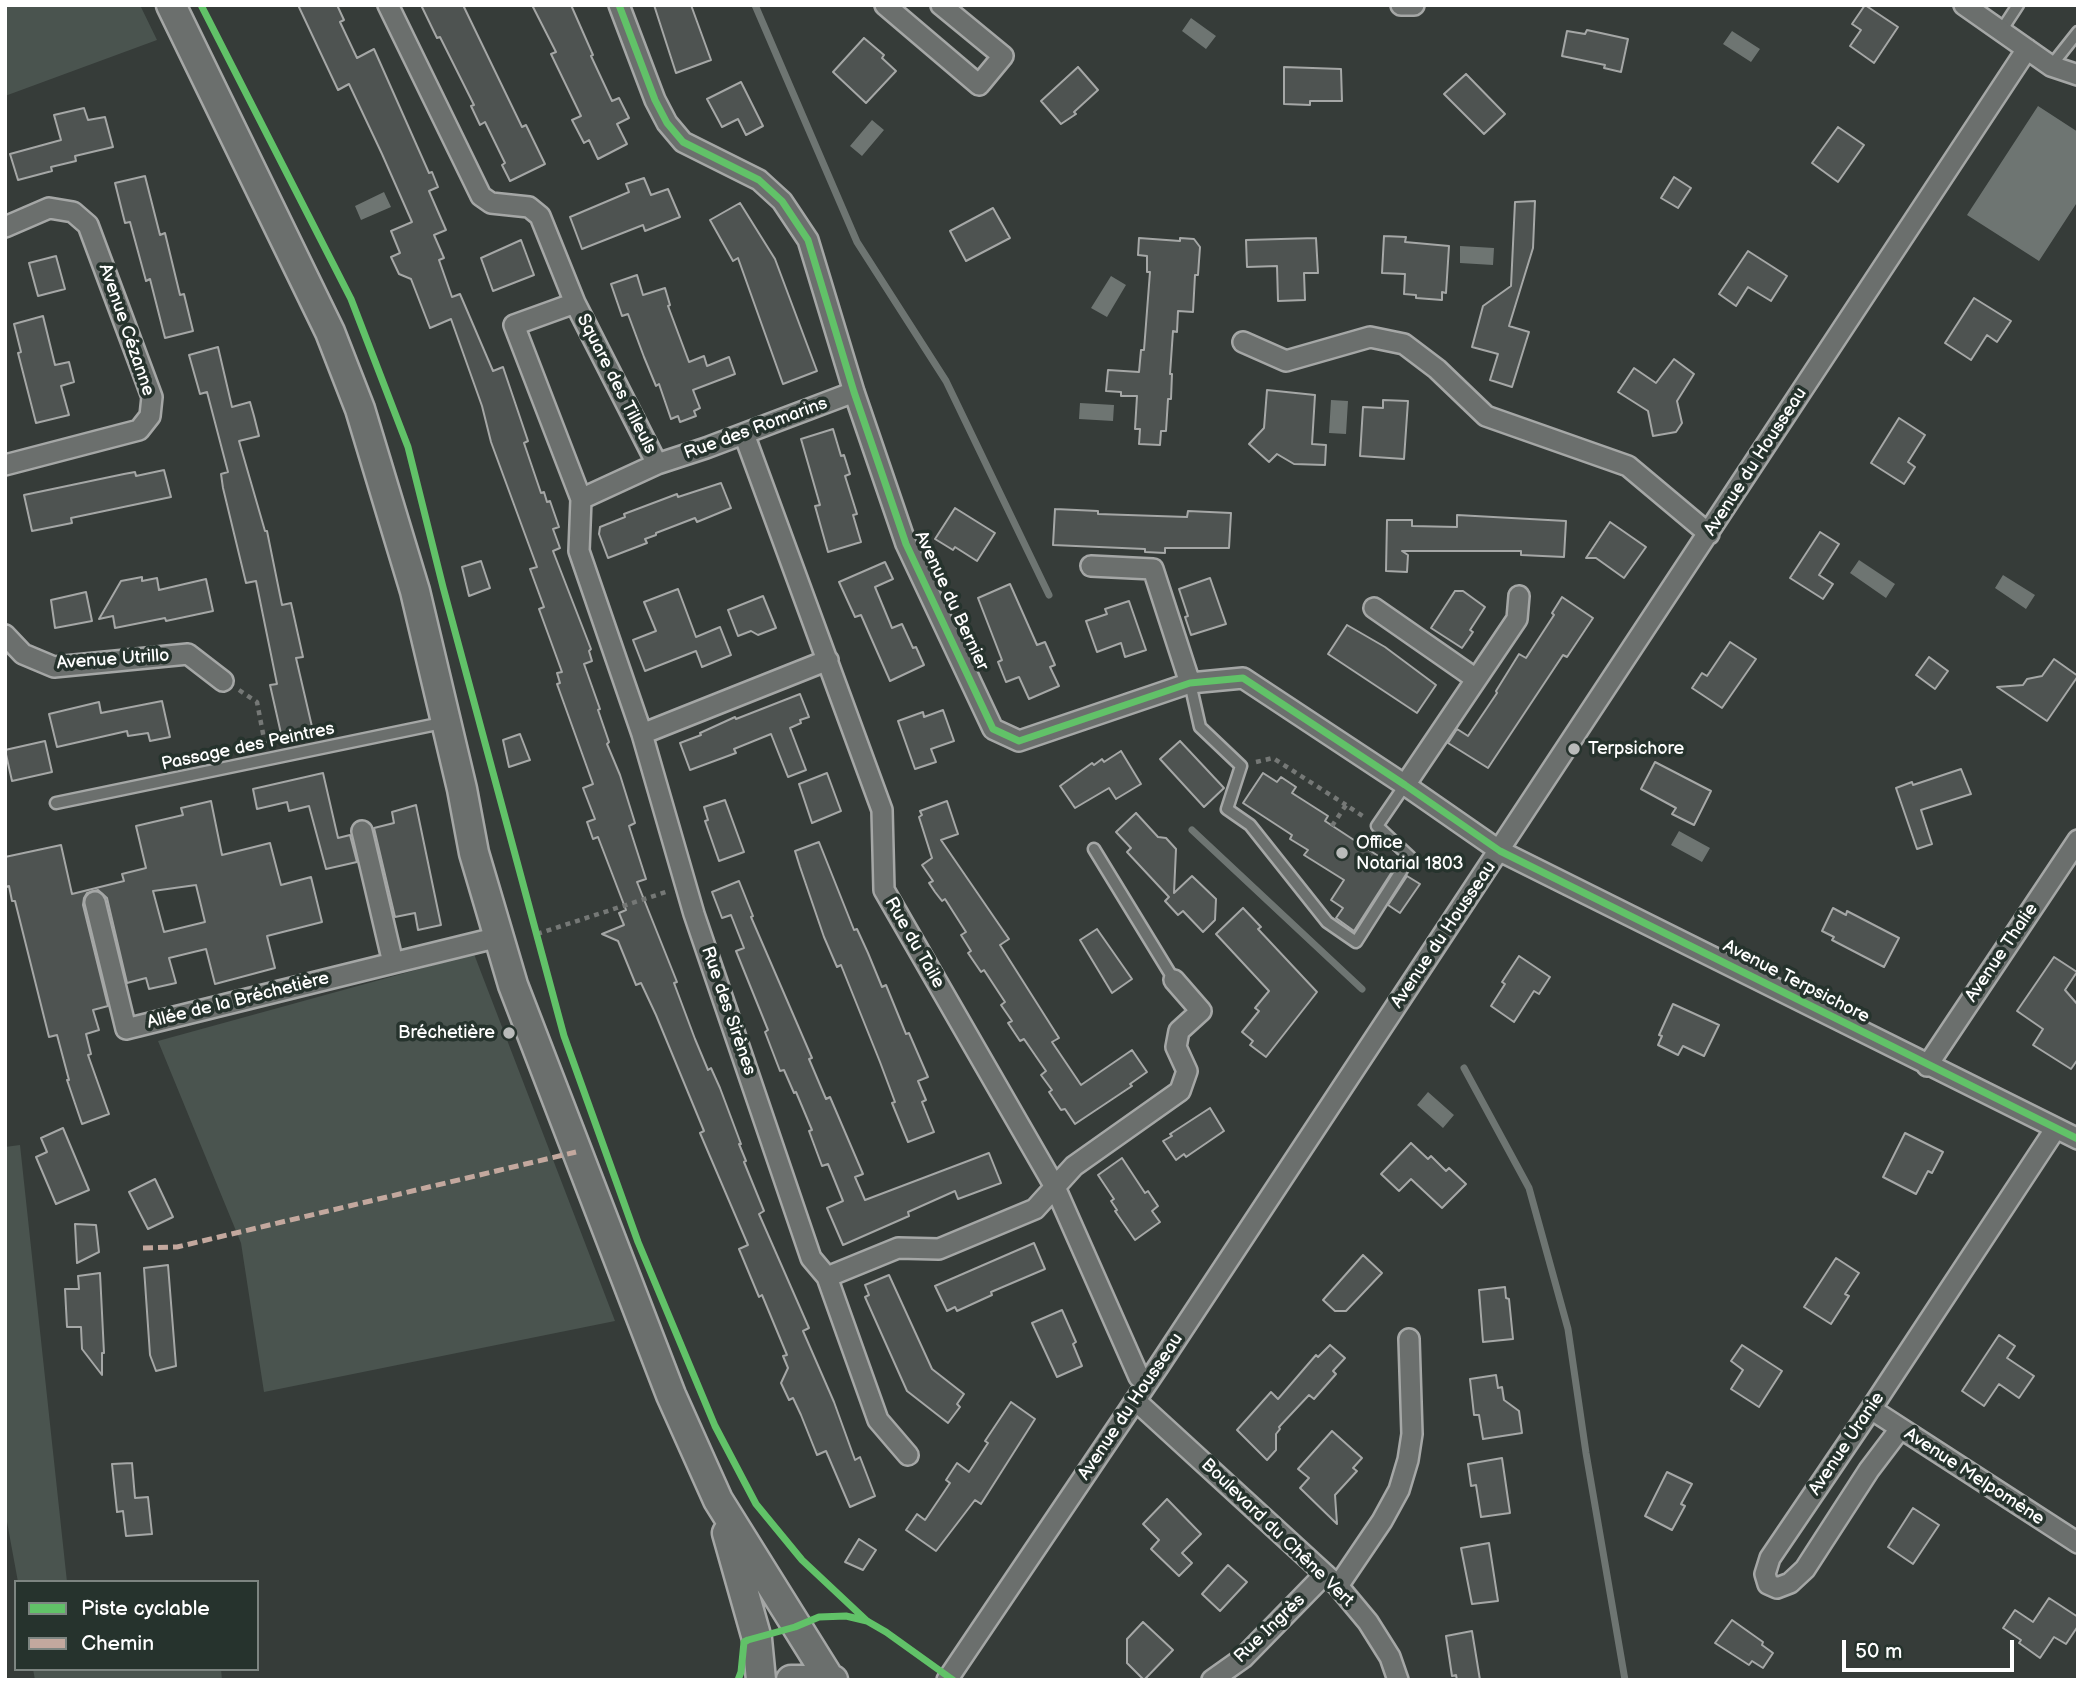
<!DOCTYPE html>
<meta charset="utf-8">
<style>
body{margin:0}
#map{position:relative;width:2083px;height:1685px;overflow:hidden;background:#363c39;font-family:"Balsamiq Sans",sans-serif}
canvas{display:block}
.frame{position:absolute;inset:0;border:7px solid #fff;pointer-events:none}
.legend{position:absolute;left:14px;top:1580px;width:245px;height:91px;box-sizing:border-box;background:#26332d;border:2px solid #7d8581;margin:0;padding:9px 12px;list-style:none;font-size:21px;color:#fff}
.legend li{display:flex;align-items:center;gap:14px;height:35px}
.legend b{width:35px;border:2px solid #7d8581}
.scale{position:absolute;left:1842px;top:1640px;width:172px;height:32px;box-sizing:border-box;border:4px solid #fff;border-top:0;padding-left:9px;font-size:21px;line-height:24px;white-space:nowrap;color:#fff;-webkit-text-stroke:5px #26332d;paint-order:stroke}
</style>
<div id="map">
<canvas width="2083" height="1685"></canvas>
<div class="frame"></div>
<ul class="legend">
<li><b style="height:9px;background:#61c268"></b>Piste cyclable</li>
<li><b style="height:9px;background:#c3a89e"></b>Chemin</li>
</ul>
<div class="scale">50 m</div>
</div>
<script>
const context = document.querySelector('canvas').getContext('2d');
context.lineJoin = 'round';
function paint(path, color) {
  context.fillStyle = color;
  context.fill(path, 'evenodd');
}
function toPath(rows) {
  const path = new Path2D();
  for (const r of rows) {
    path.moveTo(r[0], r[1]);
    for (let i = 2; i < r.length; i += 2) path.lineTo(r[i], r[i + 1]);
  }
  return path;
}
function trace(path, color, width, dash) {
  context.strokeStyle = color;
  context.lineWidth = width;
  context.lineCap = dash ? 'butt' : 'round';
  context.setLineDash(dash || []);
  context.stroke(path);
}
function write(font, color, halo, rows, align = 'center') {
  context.font = font + ' "Balsamiq Sans",sans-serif';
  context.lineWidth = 7;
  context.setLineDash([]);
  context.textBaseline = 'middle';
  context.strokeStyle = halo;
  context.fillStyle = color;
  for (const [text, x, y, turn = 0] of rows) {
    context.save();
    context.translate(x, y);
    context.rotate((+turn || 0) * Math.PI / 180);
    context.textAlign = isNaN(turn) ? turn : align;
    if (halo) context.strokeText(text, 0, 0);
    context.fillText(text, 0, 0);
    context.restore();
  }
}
const green = toPath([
 [5,5,140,5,157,40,5,96],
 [474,954,615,1321,264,1392,241,1243,158,1041],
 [20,1145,67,1582,18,1582,5,1511,5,1147],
 [33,1669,221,1669,222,1680,35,1680]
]);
const water = toPath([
 [1191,18,1216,36,1206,49,1182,31],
 [1732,31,1760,49,1751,62,1723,44],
 [2038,106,2078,132,2078,201,2039,261,1967,215],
 [872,120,884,130,862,156,850,146],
 [384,192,391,207,361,220,355,206],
 [1460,246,1494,248,1493,265,1460,263],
 [1111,276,1126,285,1107,317,1091,308],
 [1331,400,1348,401,1346,434,1329,433],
 [1080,403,1114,405,1113,421,1079,419],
 [1859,560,1895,584,1886,598,1850,573],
 [2003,575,2035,595,2026,609,1995,588],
 [1679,831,1710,848,1702,862,1671,845],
 [1428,1092,1454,1115,1443,1128,1417,1105]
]);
const stream = toPath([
 [755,5,857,242,946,381,1049,595],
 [1192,830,1362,989],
 [1464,1068,1529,1188,1568,1329,1586,1453,1625,1680]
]);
const building = toPath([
 [298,5,337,5,344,20,340,22,357,58,374,49,429,173,432,172,438,187,429,191,446,230,434,235,444,258,439,260,452,297,460,294,493,371,503,367,528,441,524,443,541,493,544,492,547,502,550,501,559,527,553,529,560,548,553,551,591,649,589,651,592,661,584,664,600,709,598,710,609,742,607,744,620,775,635,823,629,826,646,879,637,882,677,982,674,983,695,1039,708,1070,711,1068,720,1088,741,1144,739,1144,746,1161,744,1162,764,1211,759,1214,809,1328,803,1331,834,1402,855,1460,860,1457,875,1496,850,1507,826,1451,817,1455,801,1415,793,1398,789,1400,781,1383,788,1368,783,1356,787,1355,762,1295,759,1297,739,1249,748,1245,700,1133,704,1131,656,1015,641,983,636,985,618,941,602,934,624,925,619,913,626,910,598,837,593,839,587,822,595,819,583,788,593,784,557,684,560,683,557,673,562,672,539,609,544,607,530,569,537,567,491,442,482,406,451,319,430,328,411,279,399,274,391,257,400,253,391,231,412,222,382,154,349,84,338,90,298,5],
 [421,5,463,5,522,127,526,125,545,164,510,181,502,165,505,163,485,122,480,125,471,106,474,105,440,37,437,38,421,5],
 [532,5,571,5,593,55,591,56,612,101,619,98,629,118,617,124,627,144,598,159,589,140,584,143,572,120,581,116,551,54,556,52,532,5],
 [654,5,691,5,711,60,676,73,654,5],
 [1865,5,1898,27,1874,63,1850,46,1861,30,1852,24,1865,5],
 [1587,30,1628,39,1621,72,1604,68,1605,65,1562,56,1567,31,1585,34,1587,30],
 [864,38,884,55,882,58,896,71,866,103,833,72,864,38],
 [1078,67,1098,90,1074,112,1076,114,1061,124,1041,101,1078,67],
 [1284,67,1341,69,1342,101,1310,101,1310,105,1284,104,1284,67],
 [1466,74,1505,114,1484,134,1444,94,1466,74],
 [741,82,763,126,746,135,738,119,722,127,707,99,741,82],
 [84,108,88,120,105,117,113,147,75,156,76,161,51,167,52,171,18,180,10,154,61,140,54,115,84,108],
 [1838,127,1864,145,1838,182,1812,163,1838,127],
 [145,176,160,235,165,233,180,295,184,294,193,331,165,338,150,279,146,281,130,222,125,223,115,183,145,176],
 [1674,177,1691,188,1678,208,1661,198,1674,177],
 [644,178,651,195,668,189,680,217,645,231,643,225,582,249,570,217,629,192,626,184,644,178],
 [1535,201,1533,248,1509,326,1529,332,1512,387,1490,380,1498,354,1472,347,1483,306,1511,286,1515,202,1535,201],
 [740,203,775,259,817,371,783,384,738,258,733,261,710,220,740,203],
 [993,208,1010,238,966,261,950,231,993,208],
 [1384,236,1406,237,1405,242,1449,246,1446,293,1442,292,1442,300,1416,298,1416,295,1404,294,1405,274,1382,273,1384,236],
 [1139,238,1180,241,1180,238,1194,239,1200,247,1198,275,1195,275,1193,312,1178,311,1177,332,1173,331,1170,374,1172,374,1171,399,1168,399,1166,431,1161,431,1160,445,1139,444,1140,429,1135,429,1137,396,1121,396,1121,392,1106,391,1108,370,1139,372,1141,350,1144,350,1150,272,1147,272,1147,256,1138,255,1139,238],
 [1316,238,1318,273,1304,273,1305,300,1278,301,1277,266,1247,267,1246,240,1316,238],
 [521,240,534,275,493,291,481,258,521,240],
 [1748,251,1787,276,1771,301,1748,287,1736,306,1719,294,1748,251],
 [56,256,65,289,38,296,29,263,56,256],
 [637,275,643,295,665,288,670,305,668,306,689,362,704,356,707,366,729,357,735,374,693,390,700,408,694,411,696,416,680,422,678,416,671,419,659,384,656,386,644,357,628,314,622,316,611,284,637,275],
 [1974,298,2011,321,1997,342,1987,335,1971,360,1945,343,1974,298],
 [43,316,55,365,69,362,74,382,61,386,69,415,36,423,18,353,21,352,14,324,43,316],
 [218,347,232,407,250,402,254,416,259,436,239,441,265,531,267,531,282,605,291,603,303,657,296,658,313,731,282,738,270,685,277,684,256,581,246,583,223,488,221,474,228,472,207,392,200,394,189,355,218,347],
 [1674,359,1694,374,1677,401,1682,423,1676,432,1653,436,1648,411,1618,392,1634,368,1656,383,1674,359],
 [1267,390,1315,395,1312,444,1326,445,1325,465,1294,464,1277,454,1269,462,1249,444,1264,428,1267,390],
 [1383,400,1408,401,1404,459,1360,456,1363,407,1383,408,1383,400],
 [1899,418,1925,435,1908,462,1915,467,1904,484,1871,463,1899,418],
 [833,429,841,456,844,455,850,474,845,476,857,514,853,515,861,542,828,552,815,506,820,505,801,439,833,429],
 [164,470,171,497,71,518,72,523,32,531,24,495,124,474,135,472,136,476,164,470],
 [721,483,731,508,697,522,695,518,656,533,656,535,645,539,647,543,608,558,599,534,600,527,625,517,624,514,677,494,678,497,721,483],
 [955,508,995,533,977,561,955,547,953,550,935,539,955,508],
 [1055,509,1098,511,1098,514,1187,517,1188,511,1231,513,1229,548,1165,548,1165,553,1145,552,1145,549,1053,545,1055,509],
 [1457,515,1566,521,1564,557,1521,555,1521,551,1402,551,1408,555,1407,572,1386,571,1387,520,1412,520,1412,526,1457,527,1457,515],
 [1610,522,1646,547,1624,578,1596,558,1586,558,1610,522],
 [1820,532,1839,544,1819,575,1833,584,1823,599,1790,578,1820,532],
 [481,561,490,588,469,596,462,567,481,561],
 [885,562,893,579,875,587,892,628,902,624,913,648,916,647,924,665,890,681,861,615,855,617,839,582,885,562],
 [142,577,142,581,157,578,159,590,206,579,213,611,166,621,165,618,115,628,113,616,99,619,121,581,142,577],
 [1210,578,1226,624,1191,635,1185,617,1188,616,1179,589,1210,578],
 [1010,584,1037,645,1045,642,1055,665,1050,667,1059,686,1029,699,1019,677,1006,682,998,662,1002,660,978,598,1010,584],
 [678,589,696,637,720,627,731,655,702,667,696,651,645,671,633,640,656,631,644,602,678,589],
 [1455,591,1463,591,1485,607,1470,630,1473,632,1462,648,1431,628,1455,591],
 [86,592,92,621,55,628,51,600,86,592],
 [763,596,776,628,758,635,751,631,738,636,728,610,763,596],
 [1562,597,1593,618,1567,657,1563,655,1488,768,1448,743,1457,729,1468,736,1497,693,1496,691,1519,654,1526,658,1554,615,1552,613,1562,597],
 [1129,601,1146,650,1125,657,1121,643,1097,652,1086,621,1107,614,1105,609,1129,601],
 [1347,625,1385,647,1436,685,1417,713,1328,654,1347,625],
 [1730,642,1756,659,1722,708,1692,688,1702,673,1707,676,1730,642],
 [1929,657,1948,671,1935,689,1916,675,1929,657],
 [2054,659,2078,676,2047,721,1997,687,2023,685,2027,679,2042,676,2054,659],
 [800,694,809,717,800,720,801,723,790,728,806,770,788,777,771,734,734,749,736,753,690,770,680,743,701,735,700,733,735,717,736,719,800,694],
 [162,701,170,737,150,741,148,733,128,736,127,731,57,747,49,714,99,702,101,713,162,701],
 [943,710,954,741,931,749,936,762,915,769,898,721,923,712,924,717,943,710],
 [520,734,530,760,509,767,503,740,520,734],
 [45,741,52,772,12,781,5,750,45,741],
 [1180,741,1224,788,1204,807,1160,759,1180,741],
 [1121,751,1141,784,1116,799,1109,788,1075,808,1060,786,1092,763,1094,765,1102,759,1104,762,1121,751],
 [1655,762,1711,791,1694,825,1672,814,1676,808,1641,789,1655,762],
 [1961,769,1971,794,1921,810,1932,844,1917,849,1896,788,1912,782,1913,785,1961,769],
 [323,773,338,838,350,835,357,862,326,869,309,806,289,811,287,802,257,809,253,789,323,773],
 [827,773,841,811,812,823,799,784,827,773],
 [1263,773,1277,782,1281,777,1296,787,1292,793,1328,816,1325,821,1395,867,1354,931,1336,918,1343,908,1331,900,1344,880,1304,855,1308,850,1290,839,1292,835,1243,803,1263,773],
 [725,800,744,852,719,861,705,821,708,820,704,807,725,800],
 [211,801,222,855,270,843,281,885,311,877,322,922,267,936,275,968,215,984,206,949,169,958,176,983,149,989,146,978,127,983,107,898,98,890,87,893,84,898,83,905,108,1006,93,1010,99,1030,86,1034,91,1054,88,1055,109,1114,82,1124,67,1080,69,1080,57,1035,49,1037,15,901,12,901,9,886,5,887,5,857,61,845,72,894,124,881,122,874,146,868,136,826,183,815,181,808,211,801],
 [196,885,205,922,164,932,153,891,196,885],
 [947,801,958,834,941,840,1009,939,1000,945,1059,1038,1052,1042,1081,1085,1132,1050,1147,1072,1130,1084,1132,1086,1075,1124,1065,1109,1061,1110,1049,1092,1052,1090,1041,1075,1046,1071,1024,1039,1020,1041,1008,1023,1012,1021,1001,1005,1005,1002,984,970,981,972,968,953,971,951,961,935,966,932,945,899,942,901,935,892,929,883,933,881,922,865,932,858,919,817,922,815,920,811,947,801],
 [416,805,441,925,418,930,415,913,395,917,374,828,394,823,392,812,416,805],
 [1136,813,1158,837,1166,838,1176,849,1174,893,1192,876,1216,899,1215,920,1203,932,1183,911,1178,915,1165,901,1169,897,1127,852,1131,848,1116,832,1136,813],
 [819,842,854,930,857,929,868,953,882,987,886,985,906,1034,909,1033,928,1077,918,1081,926,1100,922,1102,934,1132,908,1142,892,1103,895,1102,880,1062,841,965,837,967,824,937,800,867,795,851,819,842],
 [1407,876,1420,884,1400,913,1388,905,1407,876],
 [739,881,753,916,751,917,812,1058,809,1059,826,1099,830,1097,863,1174,855,1177,865,1200,989,1153,1001,1183,958,1199,955,1191,908,1212,909,1216,843,1245,827,1208,843,1201,828,1164,822,1166,809,1131,812,1130,796,1092,794,1093,784,1070,780,1071,765,1032,768,1030,736,951,744,948,731,915,722,918,712,892,739,881],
 [1243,908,1261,927,1258,929,1317,992,1266,1057,1250,1045,1253,1041,1242,1032,1259,1011,1255,1008,1269,991,1216,934,1243,908],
 [1833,908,1846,915,1847,911,1899,938,1884,967,1832,940,1834,937,1822,931,1833,908],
 [1097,929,1132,979,1112,993,1080,940,1097,929],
 [1519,956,1550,977,1539,994,1534,991,1514,1022,1491,1006,1505,984,1502,982,1519,956],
 [2054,957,2077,972,2065,990,2078,1005,2078,1059,2071,1069,2033,1045,2043,1029,2017,1011,2054,957],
 [1673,1004,1719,1025,1704,1056,1683,1046,1678,1055,1658,1045,1662,1036,1659,1035,1673,1004],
 [1210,1108,1224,1131,1186,1157,1184,1154,1176,1160,1163,1141,1172,1136,1170,1134,1210,1108],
 [63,1128,89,1190,56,1204,36,1157,47,1152,41,1138,63,1128],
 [1905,1133,1943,1152,1932,1173,1928,1171,1916,1194,1883,1177,1905,1133],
 [1411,1143,1428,1159,1431,1156,1446,1171,1449,1168,1466,1184,1442,1208,1411,1179,1399,1191,1381,1174,1411,1143],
 [1122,1158,1145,1193,1148,1191,1158,1206,1152,1211,1160,1222,1135,1240,1115,1211,1117,1210,1111,1201,1114,1199,1098,1175,1122,1158],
 [155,1179,173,1217,148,1229,129,1192,155,1179],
 [75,1224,96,1225,99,1252,77,1263,75,1224],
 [1034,1243,1045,1269,991,1292,992,1295,957,1311,955,1307,947,1311,935,1286,1034,1243],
 [1363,1255,1382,1273,1346,1311,1335,1311,1323,1300,1363,1255],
 [1836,1258,1859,1273,1845,1294,1849,1296,1831,1324,1804,1307,1836,1258],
 [168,1265,176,1366,156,1371,150,1355,144,1268,168,1265],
 [100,1273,104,1353,102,1353,102,1375,82,1349,81,1327,67,1327,65,1289,79,1289,78,1276,100,1273],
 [889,1275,932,1369,964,1394,957,1404,960,1407,948,1423,907,1391,865,1297,869,1295,865,1285,889,1275],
 [1505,1287,1506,1298,1509,1299,1513,1339,1483,1342,1479,1290,1505,1287],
 [1062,1310,1076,1342,1073,1344,1082,1366,1057,1377,1032,1323,1062,1310],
 [1999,1335,2015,1346,2007,1358,2034,1376,2019,1398,1999,1384,1984,1406,1962,1391,1999,1335],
 [1330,1345,1345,1358,1333,1371,1336,1374,1314,1399,1309,1395,1279,1427,1280,1429,1276,1434,1276,1450,1267,1460,1237,1430,1271,1392,1278,1399,1316,1355,1318,1357,1330,1345],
 [1742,1345,1782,1371,1759,1407,1731,1389,1743,1370,1731,1361,1742,1345],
 [1496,1375,1498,1388,1502,1387,1504,1400,1519,1411,1522,1433,1483,1439,1479,1415,1474,1415,1470,1379,1496,1375],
 [1011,1402,1035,1419,981,1504,975,1500,936,1551,906,1530,917,1514,925,1520,950,1483,946,1480,957,1463,969,1472,988,1443,985,1441,1011,1402],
 [1332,1431,1362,1458,1353,1468,1357,1471,1335,1495,1337,1524,1300,1488,1309,1478,1298,1469,1332,1431],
 [1502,1458,1510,1513,1481,1517,1476,1485,1471,1486,1468,1464,1502,1458],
 [132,1463,135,1498,148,1497,152,1534,126,1536,123,1511,117,1512,112,1464,132,1463],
 [1667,1472,1692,1484,1681,1504,1685,1506,1672,1530,1645,1516,1667,1472],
 [1167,1499,1201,1534,1182,1553,1192,1563,1179,1576,1151,1549,1159,1540,1143,1524,1167,1499],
 [1913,1508,1939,1525,1913,1564,1888,1547,1913,1508],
 [859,1539,876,1550,863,1570,845,1562,859,1539],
 [1489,1543,1498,1601,1472,1604,1461,1548,1489,1543],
 [1228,1565,1247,1582,1220,1611,1202,1594,1228,1565],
 [2049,1598,2078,1617,2078,1626,2066,1644,2054,1637,2040,1658,2019,1643,2021,1640,2003,1628,2015,1610,2033,1622,2049,1598],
 [1732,1620,1763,1642,1762,1645,1773,1653,1763,1668,1752,1661,1749,1665,1715,1643,1732,1620],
 [1143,1622,1173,1650,1144,1680,1127,1663,1127,1639,1143,1622],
 [1472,1631,1480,1680,1457,1680,1456,1675,1452,1676,1446,1636,1472,1631]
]);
const path = toPath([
 [239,690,257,702,265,744],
 [1256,762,1273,758,1346,805],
 [1332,826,1346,805,1364,817],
 [537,934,669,891]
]);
const service = toPath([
 [2001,31,2018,5],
 [2051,66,2078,32],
 [1190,683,1200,727,1241,766,1227,809,1250,825,1327,922,1356,942,1410,857,1377,826,1405,785],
 [56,803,442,723],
 [1094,849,1174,980]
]);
const minor = toPath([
 [388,5,481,196,491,203,529,207,540,216,575,303],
 [619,5,655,100,667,123,683,142,759,180,782,201,808,240,854,392,906,544,993,729,1019,741,1190,683,1243,678,1405,785,1500,851,2078,1139],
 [885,5,979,85,1003,56,941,5],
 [1401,5,1414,5],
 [1964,5,2051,66,2078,75],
 [5,227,49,208,73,212,88,225,152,397,150,416,139,430,5,465],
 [1243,342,1286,361,1370,337,1404,344,1437,369,1486,416,1628,466,1709,534],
 [744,434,882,810,884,890,1055,1187,1139,1377,1147,1383],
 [657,464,706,448,854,392],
 [581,499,657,464,575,303,514,325,581,499,579,551,642,734,694,914,811,1258,827,1277,898,1248,939,1249,1035,1209,1074,1166,1180,1091,1187,1071,1176,1047,1179,1031,1201,1011,1174,980],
 [1091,566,1153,569,1190,683],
 [1374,608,1476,679],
 [5,635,23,654,54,667,188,654,223,681],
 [642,734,828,660],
 [1405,785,1517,619,1519,596],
 [362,831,393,963,499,937],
 [95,902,126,1029,393,963],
 [1927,1066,2078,840],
 [827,1277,878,1420,908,1455],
 [1136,1401,1338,1586,1368,1622,1390,1657,1398,1680],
 [1871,1409,2078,1543],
 [1900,1429,1869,1470,1805,1569,1790,1583,1777,1588,1768,1584,1765,1574,1770,1558,1871,1409,2056,1128],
 [1338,1586,1382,1521,1399,1490,1408,1460,1412,1434,1409,1339],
 [947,1680,1160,1364,2027,49],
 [1212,1680,1243,1658,1325,1574]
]);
const secondary = toPath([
 [171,5,330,332,360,409,415,591,462,789,474,853,513,985,671,1395,718,1500,829,1678],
 [727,1533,757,1639,761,1680],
 [791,1680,833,1680]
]);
const quiet = toPath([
 [143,1248,177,1247,576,1152]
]);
const cycleway = toPath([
 [201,5,351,299,408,447,443,587,564,1036,638,1242,715,1426,756,1504,802,1560,867,1621,886,1632,953,1680],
 [619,5,655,100,667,123,683,142,759,180,782,201,808,240,854,392,906,544,993,729,1019,741,1190,683,1243,678,1405,785,1500,851,2078,1139],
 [738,1680,741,1672,744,1642,748,1640,795,1627,819,1617,846,1616,867,1621]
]);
const markers = [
 [1574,749,7,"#b9bbba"],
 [1342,853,7,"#b9bbba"],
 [509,1033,7,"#b9bbba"]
];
const streetNames = [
 ["Avenue Cézanne",126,330,71],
 ["Square des Tilleuls",616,384,63],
 ["Rue des Romarins",756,429,-20],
 ["Avenue du Housseau",1756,462,-57],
 ["Avenue du Bernier",951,601,65],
 ["Avenue Utrillo",113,660,-4],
 ["Passage des Peintres",248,747,-12],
 ["Avenue du Housseau",1444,935,-56],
 ["Rue du Taile",914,943,60],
 ["Avenue Thalie",2002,953,-56],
 ["Avenue Terpsichore",1796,982,27],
 ["Allée de la Bréchetière",238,1001,-14],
 ["Rue des Sirènes",728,1011,71],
 ["Avenue du Housseau",1131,1407,-56],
 ["Avenue Uranie",1847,1444,-56],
 ["Avenue Melpomène",1974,1477,33],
 ["Boulevard du Chêne Vert",1277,1533,44],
 ["Rue Ingrès",1270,1629,-44]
];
const poiNames = [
 ["Terpsichore",1588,749],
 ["Office",1356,843],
 ["Notarial 1803",1356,864],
 ["Bréchetière",495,1033,"right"]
];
paint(green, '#4a544f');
paint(water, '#6e7572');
trace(stream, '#6e7572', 7);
paint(building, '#4e5351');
trace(building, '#a5a7a6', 2);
trace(service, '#a5a7a6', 15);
trace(minor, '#a5a7a6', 24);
trace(secondary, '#a5a7a6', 33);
trace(path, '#757876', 4.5, [5, 5]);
trace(service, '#6b6f6d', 10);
trace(minor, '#6b6f6d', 19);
trace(secondary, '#6b6f6d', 28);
trace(quiet, '#c3a89e', 5, [10, 5]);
trace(cycleway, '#61c268', 7);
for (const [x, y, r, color] of markers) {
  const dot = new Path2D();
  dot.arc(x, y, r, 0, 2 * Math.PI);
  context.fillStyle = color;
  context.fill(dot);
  trace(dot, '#26332d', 2.5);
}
write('18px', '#fff', '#26332d', streetNames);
write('18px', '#fff', '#26332d', poiNames, 'left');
</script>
